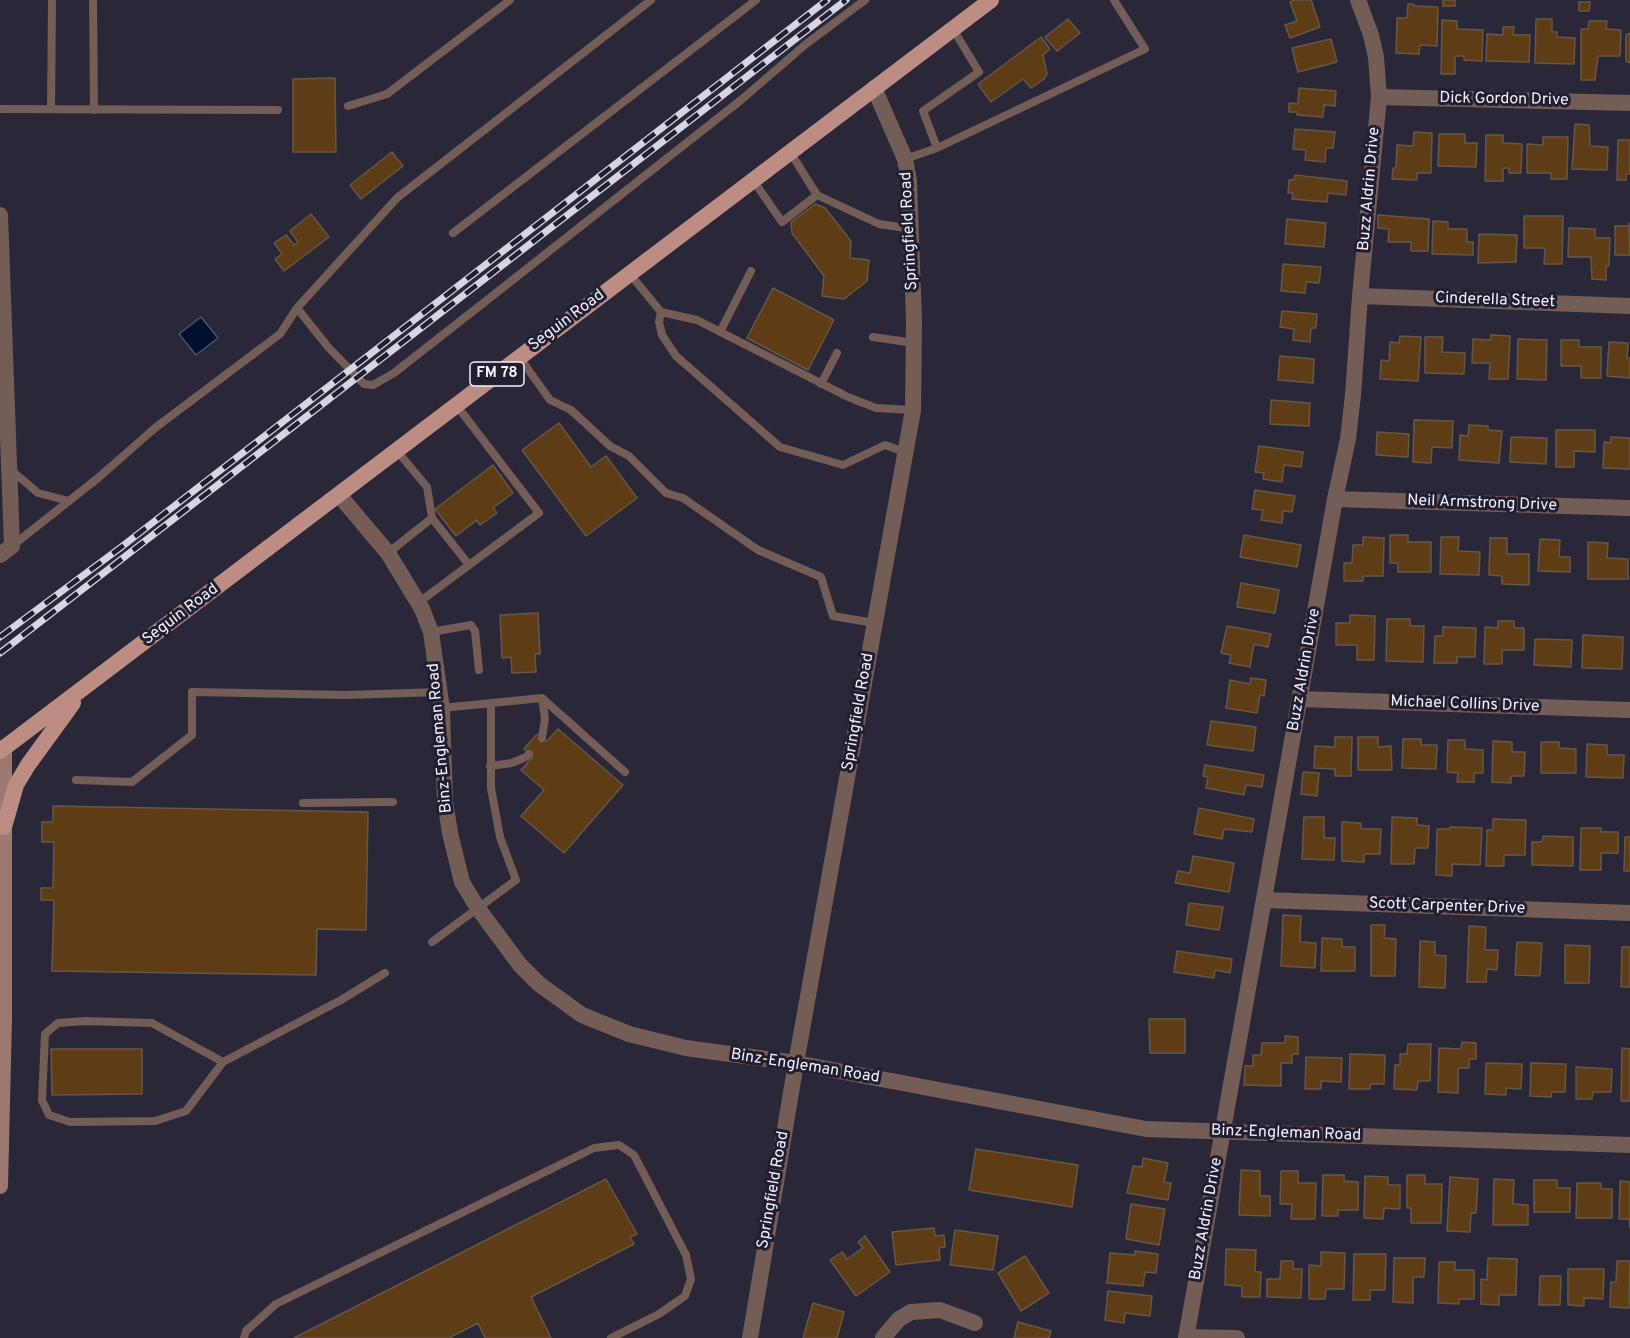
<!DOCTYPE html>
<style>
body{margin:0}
canvas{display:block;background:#2a2739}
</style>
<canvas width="1630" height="1338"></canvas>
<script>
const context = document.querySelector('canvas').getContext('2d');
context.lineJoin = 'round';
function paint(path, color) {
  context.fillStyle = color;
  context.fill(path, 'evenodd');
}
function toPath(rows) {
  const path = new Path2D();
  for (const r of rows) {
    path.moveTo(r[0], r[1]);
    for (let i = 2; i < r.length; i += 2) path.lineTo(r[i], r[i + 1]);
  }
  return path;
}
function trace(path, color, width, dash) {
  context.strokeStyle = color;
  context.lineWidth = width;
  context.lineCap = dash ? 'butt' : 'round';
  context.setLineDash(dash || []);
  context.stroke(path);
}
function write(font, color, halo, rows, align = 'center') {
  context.font = font + ' Overpass,sans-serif';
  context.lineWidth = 6;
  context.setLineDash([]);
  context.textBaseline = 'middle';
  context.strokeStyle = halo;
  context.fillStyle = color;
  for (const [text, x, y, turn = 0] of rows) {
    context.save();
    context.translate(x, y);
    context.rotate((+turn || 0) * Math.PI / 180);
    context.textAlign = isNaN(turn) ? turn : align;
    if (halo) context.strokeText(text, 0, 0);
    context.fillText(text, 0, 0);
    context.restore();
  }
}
const water = toPath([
 [201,317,218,338,196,355,179,334,201,317]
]);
const building = toPath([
 [1294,0,1311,0,1320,27,1290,38,1285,25,1297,21,1290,2,1294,0],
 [1443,0,1455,0,1455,6,1443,6,1443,0],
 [1579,2,1590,2,1589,11,1579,11,1579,2],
 [1408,4,1414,4,1414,6,1438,7,1437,46,1420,45,1419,54,1396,53,1397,18,1407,18,1408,4],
 [1068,19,1080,33,1057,51,1045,37,1068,19],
 [1536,19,1552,19,1552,32,1557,32,1557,37,1575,38,1574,64,1535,63,1536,19],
 [1442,20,1457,21,1457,29,1483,30,1482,61,1464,60,1464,56,1455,56,1455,74,1441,74,1442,20],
 [1589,21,1607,21,1606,29,1621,30,1620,56,1598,56,1595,80,1581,80,1581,29,1588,29,1589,21],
 [1503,27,1514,27,1513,35,1530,35,1529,62,1486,61,1487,34,1503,35,1503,27],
 [1626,34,1630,34,1630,62,1626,62,1626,34],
 [1041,37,1050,49,1043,55,1047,74,1044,79,1031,88,1023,79,991,102,978,84,1041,37],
 [1331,39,1337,62,1298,72,1292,48,1331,39],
 [335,78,336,152,293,152,293,79,335,78],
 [1299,88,1336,91,1335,106,1324,105,1323,117,1297,115,1297,112,1289,112,1289,103,1298,104,1299,88],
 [1575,124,1589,125,1590,146,1608,147,1607,170,1572,169,1575,124],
 [1295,129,1335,132,1333,148,1326,148,1325,162,1305,160,1306,150,1293,149,1295,129],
 [1414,132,1432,133,1431,173,1417,173,1417,180,1392,179,1393,168,1396,168,1397,145,1413,146,1414,132],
 [1439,134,1465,134,1465,143,1477,143,1476,167,1438,166,1439,134],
 [1486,135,1503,135,1503,143,1522,144,1521,173,1509,173,1509,168,1503,168,1503,181,1485,181,1486,135],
 [1543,137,1568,137,1567,179,1551,179,1551,173,1527,173,1527,144,1543,145,1543,137],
 [1618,140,1630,140,1630,174,1626,174,1626,180,1617,180,1618,140],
 [392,152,403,166,361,199,350,185,392,152],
 [1295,175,1347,181,1346,195,1328,193,1327,202,1292,199,1293,193,1288,193,1289,180,1294,180,1295,175],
 [815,204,825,208,851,241,850,258,869,260,867,281,844,299,822,296,824,276,792,233,791,222,815,204],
 [311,214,329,237,284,271,275,259,282,254,274,243,286,235,294,245,298,242,290,231,311,214],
 [1378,215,1429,219,1428,251,1411,251,1411,242,1388,242,1389,229,1378,228,1378,215],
 [1524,216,1563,216,1562,264,1544,264,1545,248,1524,248,1524,216],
 [1287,219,1326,223,1324,247,1285,244,1287,219],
 [1433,221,1448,222,1448,229,1467,229,1467,242,1473,242,1473,255,1432,254,1433,221],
 [1629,223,1630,255,1615,255,1615,226,1629,226,1629,223],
 [1569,228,1595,229,1595,238,1610,238,1609,266,1606,266,1606,280,1592,279,1591,257,1568,257,1569,228],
 [1479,234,1517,235,1516,262,1478,263,1479,234],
 [1283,264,1321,267,1319,283,1306,282,1305,293,1281,291,1283,264],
 [773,288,834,320,808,370,747,338,773,288],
 [1282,311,1317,314,1316,328,1311,328,1310,342,1293,340,1294,329,1280,327,1282,311],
 [1491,335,1510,336,1508,379,1489,379,1490,363,1472,363,1473,339,1491,340,1491,335],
 [1400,336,1421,337,1418,381,1380,379,1381,360,1389,361,1390,342,1399,343,1400,336],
 [1425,337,1443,337,1442,352,1465,353,1464,374,1425,373,1425,337],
 [1518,339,1547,340,1546,380,1517,379,1518,339],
 [1561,340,1579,340,1579,347,1601,347,1601,378,1581,378,1581,366,1561,366,1561,340],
 [1609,342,1628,343,1627,358,1630,358,1630,378,1607,376,1609,342],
 [1280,356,1314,359,1313,383,1278,380,1280,356],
 [1271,400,1310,403,1309,426,1270,424,1271,400],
 [1414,420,1453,421,1452,448,1432,447,1431,463,1413,462,1414,420],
 [559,423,591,467,606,456,637,498,586,536,522,450,559,423],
 [1469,425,1488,426,1488,430,1502,431,1499,463,1459,460,1460,435,1468,436,1469,425],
 [1556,430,1595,430,1595,452,1574,451,1574,467,1556,467,1556,430],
 [1377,432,1409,434,1408,457,1376,455,1377,432],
 [1511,437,1547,438,1546,464,1510,462,1511,437],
 [1611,437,1630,438,1630,469,1603,468,1604,442,1611,443,1611,437],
 [1259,446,1303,452,1301,467,1284,465,1282,482,1263,479,1264,473,1255,472,1259,446],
 [493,465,513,493,493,508,497,513,480,525,477,520,456,536,435,509,493,465],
 [1255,490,1295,496,1292,512,1283,511,1282,523,1261,520,1263,510,1252,509,1255,490],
 [1244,535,1301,545,1297,567,1240,557,1244,535],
 [1390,535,1408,535,1408,542,1431,542,1431,572,1398,572,1398,563,1390,563,1390,535],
 [1363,537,1384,538,1383,576,1363,576,1363,581,1344,581,1344,563,1352,563,1353,545,1363,545,1363,537],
 [1441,537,1459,537,1458,551,1480,552,1479,575,1440,574,1441,537],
 [1490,538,1507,538,1507,554,1529,554,1529,585,1502,584,1502,576,1489,575,1490,538],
 [1540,539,1560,540,1559,557,1570,557,1570,572,1538,571,1540,539],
 [1588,542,1608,543,1607,558,1628,559,1628,579,1588,579,1588,542],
 [1241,583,1279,590,1275,613,1237,607,1241,583],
 [538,613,540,654,535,654,536,672,512,673,511,657,502,658,500,615,538,613],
 [1350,615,1375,616,1374,660,1357,660,1357,645,1336,645,1336,623,1350,623,1350,615],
 [1387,619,1410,619,1410,626,1424,626,1423,662,1386,661,1387,619],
 [1498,621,1514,621,1514,628,1524,628,1524,650,1502,650,1502,664,1484,664,1485,627,1498,628,1498,621],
 [1227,626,1271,634,1268,647,1254,644,1250,667,1229,663,1231,655,1221,653,1227,626],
 [1443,627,1476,628,1475,657,1457,657,1457,663,1434,663,1435,636,1443,636,1443,627],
 [1583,635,1623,637,1622,669,1582,668,1583,635],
 [1535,639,1572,640,1571,667,1534,665,1535,639],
 [1251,678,1266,680,1264,696,1260,695,1257,713,1226,708,1230,680,1250,684,1251,678],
 [1211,721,1256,727,1253,751,1207,745,1211,721],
 [558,729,623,785,564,853,521,816,544,790,521,770,533,757,524,749,537,734,547,741,558,729],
 [1335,737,1352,737,1351,776,1335,776,1335,769,1314,768,1315,746,1335,747,1335,737],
 [1358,737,1378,737,1378,747,1391,746,1392,770,1358,770,1358,737],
 [1403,739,1421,739,1421,745,1437,745,1436,769,1402,768,1403,739],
 [1448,740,1465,740,1465,749,1483,750,1483,773,1474,773,1474,782,1457,782,1458,773,1447,772,1448,740],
 [1493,741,1512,742,1512,752,1525,752,1524,776,1511,776,1511,783,1492,782,1493,741],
 [1541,742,1559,742,1559,748,1576,749,1576,773,1541,773,1541,742],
 [1587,744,1607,745,1607,755,1624,755,1623,778,1586,777,1587,744],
 [1205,765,1264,775,1262,787,1246,785,1244,795,1206,788,1208,777,1203,776,1205,765],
 [1303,772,1319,773,1317,796,1301,794,1303,772],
 [53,806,368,812,366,930,317,929,316,975,52,971,54,900,41,900,41,888,53,888,54,842,42,842,42,822,53,822,53,806],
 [1199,808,1254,819,1252,832,1224,829,1222,839,1194,834,1199,808],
 [1304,817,1324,817,1324,838,1335,838,1334,860,1302,859,1304,817],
 [1392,817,1417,818,1417,825,1429,826,1428,848,1415,848,1414,864,1391,864,1392,817],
 [1493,819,1526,820,1525,855,1504,855,1504,866,1486,866,1487,830,1493,830,1493,819],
 [1342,822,1361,823,1361,829,1381,829,1380,854,1364,854,1364,862,1342,861,1342,822],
 [1450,827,1482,828,1480,865,1452,864,1452,876,1436,875,1437,829,1450,829,1450,827],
 [1581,828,1601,828,1601,832,1618,832,1618,853,1601,853,1601,870,1580,870,1581,828],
 [1543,836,1573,837,1573,866,1532,865,1532,842,1542,842,1543,836],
 [1625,837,1630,837,1630,871,1624,871,1625,837],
 [1193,856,1234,863,1229,892,1175,883,1178,871,1190,873,1193,856],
 [1189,903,1223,907,1219,930,1186,925,1189,903],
 [1283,915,1301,916,1300,942,1316,943,1315,968,1281,966,1283,915],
 [1371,925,1385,925,1384,938,1396,939,1395,976,1371,976,1371,925],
 [1469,926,1486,927,1485,950,1498,950,1497,970,1487,969,1486,982,1467,982,1469,926],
 [1322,938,1342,939,1342,947,1355,947,1355,971,1321,971,1322,938],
 [1420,941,1435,942,1435,955,1446,956,1445,988,1419,987,1420,941],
 [1517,942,1542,943,1540,976,1515,975,1517,942],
 [1565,945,1590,946,1589,983,1565,983,1565,945],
 [1622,947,1630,947,1630,987,1621,987,1622,947],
 [1177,951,1232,959,1230,973,1215,970,1214,978,1174,972,1177,951],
 [1149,1019,1185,1019,1185,1053,1150,1053,1149,1019],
 [1285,1036,1298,1037,1298,1054,1292,1054,1292,1063,1281,1063,1281,1086,1244,1085,1245,1066,1253,1066,1253,1055,1261,1055,1262,1043,1285,1043,1285,1036],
 [1462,1042,1476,1043,1476,1059,1469,1059,1469,1068,1458,1068,1458,1093,1438,1092,1439,1048,1461,1049,1462,1042],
 [1408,1044,1431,1044,1430,1081,1418,1081,1417,1090,1394,1089,1395,1065,1400,1065,1400,1054,1407,1054,1408,1044],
 [1622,1048,1630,1049,1630,1101,1621,1101,1622,1048],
 [51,1049,142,1049,142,1094,52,1095,51,1049],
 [1350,1054,1385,1055,1384,1084,1370,1084,1370,1089,1349,1089,1350,1054],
 [1306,1057,1342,1058,1341,1082,1321,1081,1321,1089,1305,1089,1306,1057],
 [1486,1063,1522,1064,1521,1089,1506,1088,1506,1095,1485,1094,1486,1063],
 [1531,1063,1566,1064,1565,1092,1552,1092,1551,1097,1530,1096,1531,1063],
 [1576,1067,1612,1069,1611,1092,1593,1092,1592,1099,1576,1099,1576,1067],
 [976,1149,1078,1165,1072,1207,969,1190,976,1149],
 [1143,1158,1168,1163,1164,1182,1171,1183,1168,1200,1127,1193,1133,1166,1142,1167,1143,1158],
 [1241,1170,1260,1171,1260,1196,1270,1196,1270,1216,1239,1215,1241,1170],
 [1281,1171,1298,1171,1298,1183,1316,1183,1315,1219,1291,1219,1292,1204,1280,1204,1281,1171],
 [1323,1175,1344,1175,1344,1181,1358,1182,1358,1210,1338,1210,1338,1216,1322,1216,1323,1175],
 [1407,1175,1425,1175,1425,1184,1442,1184,1441,1223,1411,1223,1411,1208,1407,1208,1407,1175],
 [1365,1176,1388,1177,1388,1185,1400,1185,1400,1209,1384,1208,1383,1219,1364,1218,1365,1176],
 [1450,1177,1478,1179,1476,1213,1471,1213,1470,1232,1447,1231,1450,1177],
 [606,1179,637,1234,630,1237,634,1244,531,1297,551,1338,485,1338,478,1323,449,1338,294,1338,606,1179],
 [1494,1179,1514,1180,1513,1204,1528,1205,1528,1225,1493,1225,1494,1179],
 [1534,1180,1557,1180,1557,1188,1570,1188,1570,1212,1534,1212,1534,1180],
 [1620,1181,1630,1182,1630,1228,1629,1219,1619,1219,1620,1181],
 [1577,1183,1601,1183,1601,1189,1612,1189,1612,1218,1576,1218,1577,1183],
 [1131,1204,1165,1209,1159,1245,1126,1239,1131,1204],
 [934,1228,935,1236,944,1235,945,1247,939,1248,940,1260,896,1265,892,1232,934,1228],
 [955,1230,998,1236,993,1270,950,1265,955,1230],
 [865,1236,890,1272,856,1296,830,1260,842,1252,847,1259,863,1248,858,1242,865,1236],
 [1226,1249,1256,1250,1255,1272,1261,1272,1260,1297,1242,1297,1242,1286,1225,1285,1226,1249],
 [1135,1251,1158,1254,1156,1273,1145,1272,1143,1286,1107,1283,1110,1253,1135,1255,1135,1251],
 [1321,1252,1345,1253,1344,1289,1326,1289,1325,1299,1309,1299,1309,1265,1321,1266,1321,1252],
 [1354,1254,1386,1254,1385,1290,1370,1290,1370,1300,1353,1300,1354,1254],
 [1025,1256,1049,1293,1021,1311,998,1273,1025,1256],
 [1394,1258,1425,1258,1424,1277,1413,1277,1413,1303,1393,1302,1394,1258],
 [1488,1258,1517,1259,1516,1295,1499,1295,1499,1305,1481,1304,1481,1279,1487,1280,1488,1258],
 [1281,1261,1293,1261,1293,1269,1302,1269,1301,1298,1267,1297,1267,1279,1280,1279,1281,1261],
 [1617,1261,1630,1261,1629,1308,1610,1307,1611,1282,1616,1282,1617,1261],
 [1439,1262,1455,1262,1455,1270,1474,1270,1474,1299,1459,1299,1459,1304,1438,1303,1439,1262],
 [1568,1269,1604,1269,1603,1299,1584,1298,1584,1306,1568,1305,1568,1269],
 [1540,1276,1561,1276,1560,1305,1539,1305,1540,1276],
 [1108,1291,1152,1296,1150,1316,1125,1313,1124,1323,1105,1320,1108,1291],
 [813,1303,844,1312,837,1338,803,1338,813,1303],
 [1018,1322,1051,1331,1049,1338,1014,1338,1018,1322]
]);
const service = toPath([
 [93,0,94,110],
 [348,106,387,94,510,0],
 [0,109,278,110],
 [51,109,52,0],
 [937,148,923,111,979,72,953,29],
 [790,152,817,195,879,224,912,229],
 [905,159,937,148,1145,49,1114,0],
 [753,180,782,222,817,195],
 [453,233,756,0],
 [630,274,661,312,697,320,848,397,876,408,913,410],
 [297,308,328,347,364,384,373,385,394,373,491,297,741,100,806,44,865,0],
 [661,312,659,322,662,335,676,356,780,447,843,465,885,445,905,452],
 [720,332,751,271],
 [873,337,914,343],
 [520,358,550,400,571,410,610,446,629,456,666,493,683,498,758,550,821,577,833,616,874,623],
 [821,384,837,353],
 [10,469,38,493,69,501],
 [432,518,469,565],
 [12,546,98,478,155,428,280,334,297,308,397,198,651,0],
 [388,553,432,518,427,487,397,451],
 [418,603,539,513,457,406],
 [431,632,471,625,475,631,479,670],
 [542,698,545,719,542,738],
 [442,708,542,698,625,772],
 [490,766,512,763,526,757,529,754],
 [76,780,132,782,192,735,192,692,346,695,440,692],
 [303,803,393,802],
 [432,942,516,880,500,837,491,788,491,703],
 [223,1062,152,1023,85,1021,58,1023,45,1034,42,1100,49,1115,70,1122,155,1121,186,1111,223,1062,341,1000,385,973],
 [244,1338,246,1331,276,1304,594,1148,619,1145,634,1155,686,1255,691,1279,685,1296,659,1314,611,1338]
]);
const minor = toPath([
 [1379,97,1630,103],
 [1360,296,1630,306],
 [1335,499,1630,508],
 [1300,699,1630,710],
 [1264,900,1630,913],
 [1186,1337,1237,1338],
 [750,1338,796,1063,913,410,914,321,909,181,905,159,874,88],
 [883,1338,899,1319,911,1312,940,1310,975,1323],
 [1186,1338,1335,499,1348,439,1353,395,1360,296,1379,97,1376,57,1371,35,1358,0]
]);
const tertiary = toPath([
 [0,215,12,546,0,555],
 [339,495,388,553,422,609,431,632,442,709,445,801,450,833,462,882,477,907,520,965,539,984,582,1015,629,1034,686,1048,796,1063,1146,1129,1630,1145]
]);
const secondary = toPath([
 [0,1186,4,1018,4,748]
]);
const primary = toPath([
 [0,751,991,0],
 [4,827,16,785,28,765,73,703]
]);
const rail = toPath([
 [0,637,120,548,827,0],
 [0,653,846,0]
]);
const shields = [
 [497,374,54]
];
const shieldNames = [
 ["FM 78",497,374]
];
const streetNames = [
 ["Dick Gordon Drive",1504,100,1],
 ["Buzz Aldrin Drive",1370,189,-85],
 ["Springfield Road",910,231,-93],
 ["Cinderella Street",1495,301,2],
 ["Seguin Road",567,321,-37],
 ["Neil Armstrong Drive",1482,504,2],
 ["Seguin Road",181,615,-37],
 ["Buzz Aldrin Drive",1305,670,-80],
 ["Michael Collins Drive",1465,705,2],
 ["Springfield Road",859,712,-80],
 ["Binz-Engleman Road",441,738,-95],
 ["Scott Carpenter Drive",1447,907,2],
 ["Binz-Engleman Road",805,1067,9],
 ["Binz-Engleman Road",1286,1134,2],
 ["Springfield Road",774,1190,-80],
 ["Buzz Aldrin Drive",1207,1219,-80]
];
paint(water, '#001031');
trace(water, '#49546e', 1.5);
paint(building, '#5e3c15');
trace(building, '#675747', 1.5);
trace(service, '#745c57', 8);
trace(minor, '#745c57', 16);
trace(tertiary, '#745c57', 16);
trace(secondary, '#9d7870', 16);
trace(primary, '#bd8d83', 16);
trace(rail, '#d6d5e2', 7);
trace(rail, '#201e2f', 4.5, [14]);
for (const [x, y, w] of shields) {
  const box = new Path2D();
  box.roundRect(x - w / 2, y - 12, w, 24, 4.5);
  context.fillStyle = '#201e2f';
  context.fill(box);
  trace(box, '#f2f1fd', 1.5);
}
write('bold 15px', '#f2f1fd', null, shieldNames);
write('16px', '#f2f1fd', '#201e2f', streetNames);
</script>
